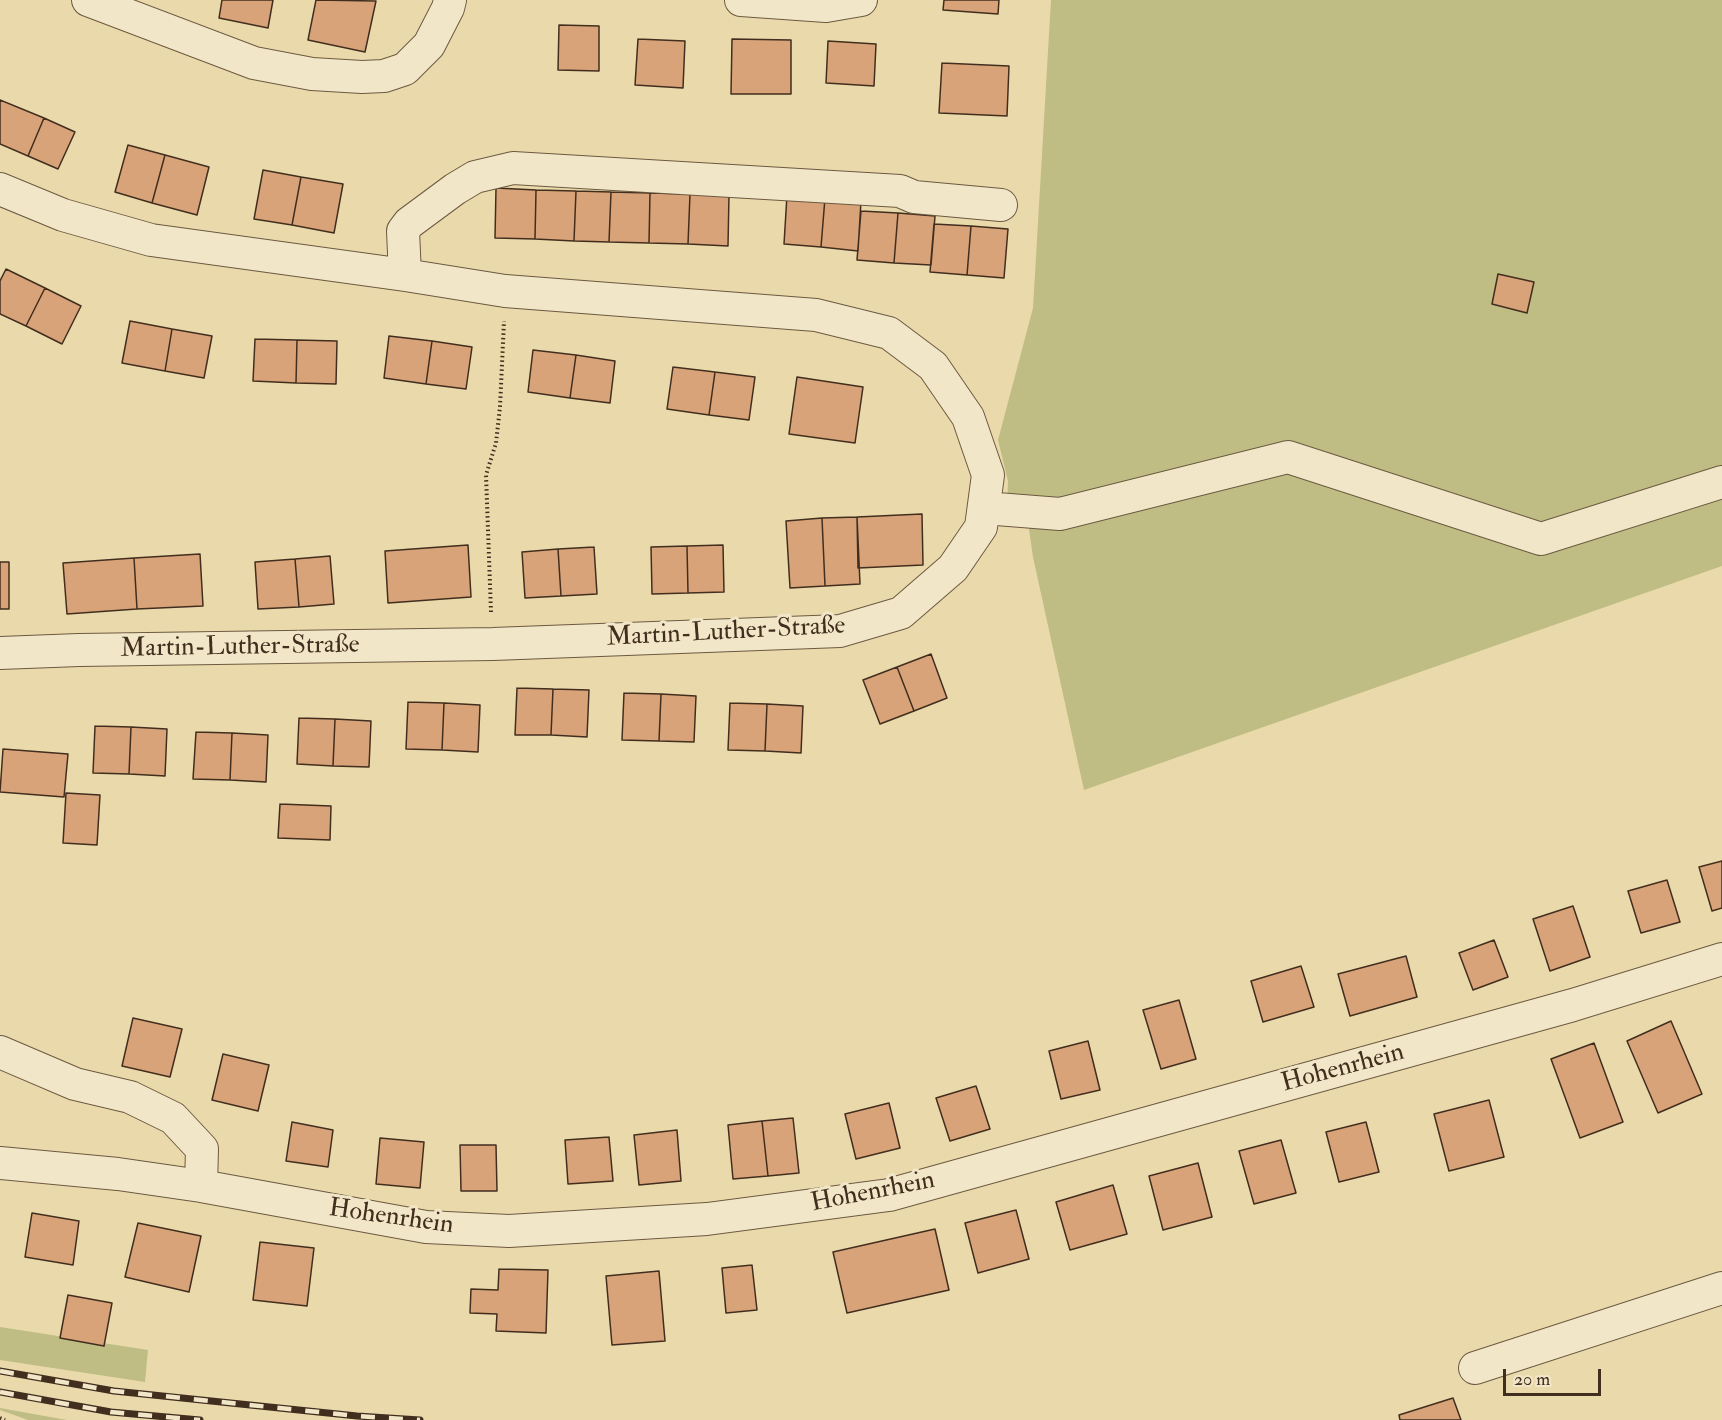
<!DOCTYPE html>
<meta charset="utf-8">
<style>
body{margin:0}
#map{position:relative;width:1722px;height:1420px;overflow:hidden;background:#eadaab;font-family:"IM FELL Double Pica",serif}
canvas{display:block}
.scale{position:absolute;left:1503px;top:1369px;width:98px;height:27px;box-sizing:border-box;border:3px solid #422e1e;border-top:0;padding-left:8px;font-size:18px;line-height:21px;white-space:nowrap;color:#422e1e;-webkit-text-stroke:4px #f1e7c8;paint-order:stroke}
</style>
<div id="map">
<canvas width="1722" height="1420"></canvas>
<div class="scale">20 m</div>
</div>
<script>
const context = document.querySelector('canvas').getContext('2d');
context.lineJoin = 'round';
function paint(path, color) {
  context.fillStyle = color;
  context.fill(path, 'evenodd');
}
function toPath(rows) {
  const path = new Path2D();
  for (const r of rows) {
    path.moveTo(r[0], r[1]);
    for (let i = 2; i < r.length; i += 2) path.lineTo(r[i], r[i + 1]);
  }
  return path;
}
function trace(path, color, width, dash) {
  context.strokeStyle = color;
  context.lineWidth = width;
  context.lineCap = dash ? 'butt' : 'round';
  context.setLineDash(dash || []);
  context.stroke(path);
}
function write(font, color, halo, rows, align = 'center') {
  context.font = font + ' "IM FELL Double Pica",serif';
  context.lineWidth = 6;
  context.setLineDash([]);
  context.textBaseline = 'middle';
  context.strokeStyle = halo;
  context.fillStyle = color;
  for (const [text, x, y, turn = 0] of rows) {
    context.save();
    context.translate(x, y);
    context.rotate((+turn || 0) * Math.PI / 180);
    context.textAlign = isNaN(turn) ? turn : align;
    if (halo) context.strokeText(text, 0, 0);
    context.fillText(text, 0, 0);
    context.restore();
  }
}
const green = toPath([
 [1051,0,1722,0,1722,566,1084,790,1033,557,1026,509,1007,507,1008,481,998,440,1033,308],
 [0,1327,148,1350,145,1382,0,1360],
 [0,1408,67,1420,28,1420,0,1410]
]);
const building = toPath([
 [222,0,273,0,268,28,219,18,222,0],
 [316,0,376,1,365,52,308,40,316,0],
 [944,0,999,0,998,14,943,10,944,0],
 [559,25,599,26,599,71,558,70,559,25],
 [638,39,685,41,683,88,635,85,638,39],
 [732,39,791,40,791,94,731,94,732,39],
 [828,41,876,44,874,86,826,83,828,41],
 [942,63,1009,66,1007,116,939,113,942,63],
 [0,100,44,118,28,156,0,144,0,100],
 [44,118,75,132,58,169,28,156,44,118],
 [128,145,165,155,152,203,115,192,128,145],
 [165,155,209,167,197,215,152,203,165,155],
 [263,170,301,177,292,225,254,219,263,170],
 [301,177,343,184,334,233,292,225,301,177],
 [496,188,536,190,535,239,495,238,496,188],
 [536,190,576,191,574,241,535,239,536,190],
 [576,191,611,192,609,242,574,241,576,191],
 [611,192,650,193,649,243,609,242,611,192],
 [650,193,690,194,688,244,649,243,650,193],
 [690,194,729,195,728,246,688,244,690,194],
 [787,195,825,198,821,247,784,244,787,195],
 [825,198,861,201,858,251,821,247,825,198],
 [861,211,898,213,894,263,857,260,861,211],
 [898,213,935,216,931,265,894,263,898,213],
 [934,224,971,226,967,275,930,272,934,224],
 [971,226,1008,229,1004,278,967,275,971,226],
 [6,269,45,288,26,326,0,314,0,281,6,269],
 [1498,274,1534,282,1527,313,1492,304,1498,274],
 [45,288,81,306,62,344,26,326,45,288],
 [130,321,172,329,165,371,122,363,130,321],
 [172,329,212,336,204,378,165,371,172,329],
 [389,336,432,341,426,384,384,378,389,336],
 [255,339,297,340,296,383,253,381,255,339],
 [297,340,337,341,336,384,296,383,297,340],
 [432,341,472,347,466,389,426,384,432,341],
 [533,350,576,355,570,398,528,392,533,350],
 [576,355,615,361,610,403,570,398,576,355],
 [673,367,715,372,709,415,667,409,673,367],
 [715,372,755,377,749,420,709,415,715,372],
 [797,377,863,387,855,443,789,434,797,377],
 [922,514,923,565,858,568,857,517,922,514],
 [857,517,860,584,825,586,822,518,857,517],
 [822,518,825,586,790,588,786,521,822,518],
 [468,545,471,597,388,603,385,551,468,545],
 [723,545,724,592,688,593,687,546,723,545],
 [687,546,688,593,652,594,651,547,687,546],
 [594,547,597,594,561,596,558,549,594,547],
 [558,549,561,596,525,598,522,552,558,549],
 [200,554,203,606,137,609,134,558,200,554],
 [330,556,334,604,299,607,295,559,330,556],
 [134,558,137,609,67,614,63,563,134,558],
 [295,559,299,607,258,609,255,562,295,559],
 [0,562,9,562,9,609,0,609,0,562],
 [931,654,947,698,914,711,897,667,931,654],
 [897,667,914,711,880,724,863,680,897,667],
 [517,688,553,689,551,735,515,735,517,688],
 [553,689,589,690,587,737,551,735,553,689],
 [624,693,661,694,659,741,622,740,624,693],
 [661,694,696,696,694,742,659,741,661,694],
 [408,702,444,703,442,750,406,749,408,702],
 [444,703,480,705,478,752,442,750,444,703],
 [730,703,767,704,765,751,728,750,730,703],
 [767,704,803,706,801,753,765,751,767,704],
 [299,718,335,719,333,766,297,764,299,718],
 [335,719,371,721,369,767,333,766,335,719],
 [95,726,131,727,129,774,93,773,95,726],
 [131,727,167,729,165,776,129,774,131,727],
 [196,732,232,733,230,780,193,779,196,732],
 [232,733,268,735,266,782,230,780,232,733],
 [3,749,68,754,64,797,0,792,3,749],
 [66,793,100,795,97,845,63,843,66,793],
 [280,804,331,806,330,840,278,838,280,804],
 [1722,861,1722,908,1712,911,1699,867,1722,861],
 [1667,880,1680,922,1641,933,1628,891,1667,880],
 [1573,906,1590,957,1550,971,1533,919,1573,906],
 [1494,940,1508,977,1473,990,1459,953,1494,940],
 [1406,956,1417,997,1350,1016,1338,974,1406,956],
 [1301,966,1314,1007,1263,1022,1251,981,1301,966],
 [1179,1000,1196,1059,1161,1069,1143,1010,1179,1000],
 [133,1018,182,1029,170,1077,122,1066,133,1018],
 [1671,1021,1702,1094,1658,1113,1627,1041,1671,1021],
 [1088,1041,1100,1090,1061,1099,1049,1051,1088,1041],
 [1594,1043,1623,1122,1580,1138,1551,1059,1594,1043],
 [223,1054,269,1065,258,1111,212,1100,223,1054],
 [976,1086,990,1129,950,1141,936,1098,976,1086],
 [1489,1100,1504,1157,1449,1171,1434,1114,1489,1100],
 [889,1103,900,1148,856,1159,845,1114,889,1103],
 [793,1118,799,1173,768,1176,762,1121,793,1118],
 [762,1121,768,1176,733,1179,728,1125,762,1121],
 [292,1122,333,1130,328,1167,286,1161,292,1122],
 [1366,1122,1379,1172,1339,1182,1326,1132,1366,1122],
 [677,1130,681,1181,639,1185,634,1135,677,1130],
 [609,1137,613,1181,568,1184,565,1140,609,1137],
 [380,1138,424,1142,420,1188,376,1184,380,1138],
 [1281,1140,1296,1193,1254,1204,1239,1151,1281,1140],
 [460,1145,496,1145,497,1191,461,1191,460,1145],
 [1198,1163,1212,1217,1163,1230,1149,1176,1198,1163],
 [1113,1185,1127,1234,1070,1250,1056,1202,1113,1185],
 [1016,1210,1029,1259,978,1273,965,1223,1016,1210],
 [32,1213,79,1221,73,1265,25,1257,32,1213],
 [138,1223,201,1236,189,1292,125,1277,138,1223],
 [935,1229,949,1290,847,1313,833,1252,935,1229],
 [260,1242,314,1248,307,1306,253,1300,260,1242],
 [752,1265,757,1310,726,1313,722,1268,752,1265],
 [499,1269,548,1270,546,1333,496,1331,497,1314,470,1313,471,1289,498,1290,499,1269],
 [659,1271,665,1341,612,1345,606,1276,659,1271],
 [68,1295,112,1303,104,1346,60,1338,68,1295],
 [1453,1398,1461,1420,1400,1420,1399,1415,1453,1398]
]);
const path = toPath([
 [491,612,486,475,496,443,500,407,504,321],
 [0,1418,5,1420]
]);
const minor = toPath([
 [88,0,254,63,312,74,362,77,384,76,405,69,429,45,448,8,450,0],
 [741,0,826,6,861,0],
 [0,189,63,215,151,240,405,275,505,291,816,315,889,333,933,366,968,417,988,475,981,527,953,568,901,613,840,631,493,644,79,650,0,653],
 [405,275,403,231,409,223,455,189,475,177,513,168,900,191,914,197,1001,205],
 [984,508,1060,514,1288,457,1541,539,1722,482],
 [0,1052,75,1084,130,1097,173,1118,202,1149,201,1186],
 [0,1163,118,1174,201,1186,426,1227,509,1231,707,1219,889,1195,1573,1005,1722,959],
 [1475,1368,1722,1288]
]);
const rail = toPath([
 [0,1371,114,1391,357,1416,420,1420],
 [0,1392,111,1412,200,1420]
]);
const streetNames = [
 ["Martin-Luther-Straße",726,633,-3],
 ["Martin-Luther-Straße",240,648,-1],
 ["Hohenrhein",1343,1069,-15],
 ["Hohenrhein",873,1193,-11],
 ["Hohenrhein",391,1218,8]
];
paint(green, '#bfbd83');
paint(building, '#d8a379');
trace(building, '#422e1e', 1.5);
trace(minor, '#6c5941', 34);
trace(path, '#422e1e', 4, [1.5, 3]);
trace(minor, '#f1e7c8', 32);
trace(rail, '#422e1e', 7);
trace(rail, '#f1e7c8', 4.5, [14]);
write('26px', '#422e1e', '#f1e7c8', streetNames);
</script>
